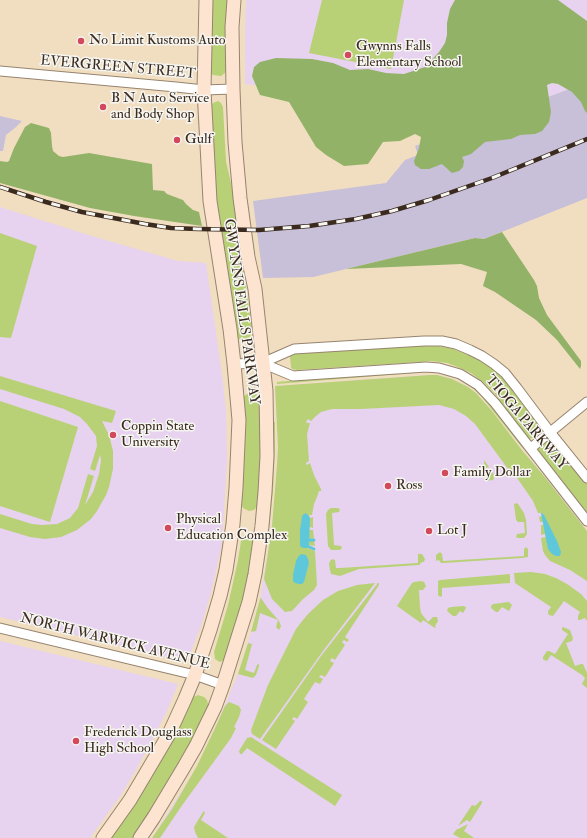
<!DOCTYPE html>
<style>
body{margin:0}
canvas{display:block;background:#f1dec0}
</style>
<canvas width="587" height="838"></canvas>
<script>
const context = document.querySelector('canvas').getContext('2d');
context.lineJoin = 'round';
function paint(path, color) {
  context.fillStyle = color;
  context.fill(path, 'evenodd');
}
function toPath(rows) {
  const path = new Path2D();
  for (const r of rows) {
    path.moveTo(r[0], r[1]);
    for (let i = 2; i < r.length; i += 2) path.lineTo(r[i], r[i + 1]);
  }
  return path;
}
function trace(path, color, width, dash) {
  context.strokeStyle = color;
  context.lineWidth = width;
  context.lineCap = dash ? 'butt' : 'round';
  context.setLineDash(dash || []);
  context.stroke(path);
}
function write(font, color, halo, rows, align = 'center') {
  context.font = font + ' "IM FELL Double Pica",serif';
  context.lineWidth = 3;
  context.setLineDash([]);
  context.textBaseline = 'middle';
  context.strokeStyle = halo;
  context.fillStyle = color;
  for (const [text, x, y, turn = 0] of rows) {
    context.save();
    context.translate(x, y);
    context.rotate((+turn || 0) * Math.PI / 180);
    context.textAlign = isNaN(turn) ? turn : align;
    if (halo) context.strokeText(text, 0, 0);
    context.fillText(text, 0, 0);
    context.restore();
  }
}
const built = toPath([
 [246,0,587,0,587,94,449,134,442,107,245,84,245,26],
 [0,207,95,237,178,261,206,263,223,382,226,412,227,459,222,544,211,593,201,626,187,662,0,617],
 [430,375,437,375,452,379,468,387,476,393,492,411,521,449,544,476,587,531,587,838,152,838,181,792,197,766,216,726,238,674,248,642,260,599,268,552,275,501,278,447,275,386],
 [0,641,178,684,167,711,158,729,136,770,121,795,90,838,0,838]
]);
const industrial = toPath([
 [583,84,587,94,587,198,484,239,475,238,313,277,263,278,253,201,386,183,405,160,418,155,415,146,449,134],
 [0,116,22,121,16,127,6,135,3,151,0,151]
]);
const green = toPath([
 [211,0,228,0,227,70,225,73,221,76,213,75,210,72],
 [322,0,404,0,391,69,309,53],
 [218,101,221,103,223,107,226,161,232,188,252,329,252,332,250,337,242,340,237,338,217,213,211,106,213,103],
 [0,233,37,246,11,338,0,337],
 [433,345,453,349,466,354,479,360,493,369,508,383,542,428,542,430,533,438,529,439,494,393,484,383,471,373,455,366,447,363,431,361,421,362,297,370,292,369,291,367,290,357,292,353],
 [429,370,460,378,481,393,541,468,520,445,481,396,470,386,457,378,451,376,438,373,426,372,277,384,277,382,342,376],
 [430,375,437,375,452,379,468,387,476,393,492,411,521,449,544,476,587,531,587,581,570,570,550,561,545,555,543,551,541,538,546,537,545,534,541,535,541,525,544,525,543,522,540,522,539,517,544,515,541,513,538,513,533,501,513,472,511,473,475,424,466,416,454,409,439,405,361,409,332,409,321,412,316,416,311,421,308,419,306,422,307,423,310,423,307,434,309,461,306,463,306,464,307,465,310,463,314,475,321,489,321,491,319,491,317,497,314,504,312,515,309,515,310,518,313,517,313,528,310,527,309,530,313,530,314,538,309,539,309,541,314,541,315,546,309,545,308,548,315,551,317,585,314,590,303,599,292,611,285,612,272,599,264,579,272,526,277,465,278,447,275,386],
 [0,376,116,411,112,423,102,421,109,435,113,451,113,469,109,487,106,495,97,511,91,519,77,530,61,537,45,539,30,537,0,528,0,514,32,524,42,525,57,524,70,518,78,508,88,474,94,476,85,505,93,492,99,474,101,460,100,455,95,471,90,469,97,446,96,436,87,424,80,417,64,409,0,389],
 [249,393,256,394,260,398,262,442,258,506,254,510,249,511,243,508,241,504,243,397,244,396],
 [0,401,78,427,50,522,0,506],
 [273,422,275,422,275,448,273,491,269,529,262,577,261,576],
 [549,439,553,440,587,484,587,513,538,450,539,446],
 [484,460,489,467,486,468,487,472,492,472,495,476,493,480,485,481],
 [517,503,518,504,524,513,526,520,527,534,524,538,518,538,516,537,517,534,525,533,524,522,518,522,516,520,514,504],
 [331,508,337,508,340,509,339,512,332,513,334,545,341,546,342,548,340,550,331,550,328,546,326,514,328,510],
 [248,534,252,535,254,540,245,591,239,616,224,660,220,662,218,661,215,659,214,652,228,605,238,560,241,541,243,536],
 [526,547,528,549,528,557,522,558,443,563,441,563,439,560,436,561,436,555,440,552,442,554,443,561,524,556,524,549],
 [418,554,422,554,425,559,424,562,422,562,419,565,359,569,340,576,331,574,330,570,329,564,330,561,332,559,335,560,336,568,340,568,418,563],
 [531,572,545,574,556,578,567,584,581,594,587,601,587,621,585,618,580,620,578,620,578,616,580,612,564,601,553,616,549,615,548,613,548,611,551,607,515,583,514,573],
 [510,574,510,583,442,588,442,596,440,597,438,595,438,581,440,580],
 [421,581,424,582,426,586,423,590,419,590,420,607,421,613,428,622,433,617,437,617,438,621,435,626,436,627,435,628,423,620,421,623,397,606,412,583,414,582],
 [375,583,323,651,260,739,252,734,251,730,268,685,296,629,303,620,309,613,323,600,338,591,357,585],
 [379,583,379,585,345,637,349,640,347,642,344,640,342,642,345,645,335,660,332,658,330,661,334,663,325,677,321,675,319,677,323,679,320,684,315,682,304,699,308,702,297,719,294,717,292,719,295,721,276,749,262,740,321,656,378,583],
 [261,598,267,607,279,621,281,626,279,630,276,627,278,620,260,613,256,631,251,632,260,599],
 [509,602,512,605,509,611,502,607,498,612,496,612,491,608,491,606,493,604],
 [463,606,466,607,466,608,463,613,460,611,456,616,453,616,447,611,448,608,451,607],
 [563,627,570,630,573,638,572,641,566,643,575,666,581,664,583,664,587,673,587,688,582,684,585,678,582,675,551,655,547,661,544,660,543,659,543,657,547,651,549,651,555,654,566,637,568,634,562,630,562,628],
 [248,643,252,644,245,670,254,673,257,665,259,664,259,666,256,675,253,678,238,674],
 [198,695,204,697,207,700,208,704,207,709,187,751,151,812,133,838,109,838,193,697],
 [229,702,239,706,241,710,239,717,234,727,236,728,231,738,218,756,183,804,160,838,152,838,172,809,197,766,216,726,225,706],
 [251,737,342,795,335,806,247,748,242,754,240,754,239,751,247,738],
 [480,801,482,801,482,803,470,822,467,820,458,826,472,805,475,806],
 [204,811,205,813,201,820,228,838,198,838,195,832,194,827,203,812],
 [468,824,464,831,474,838,460,838,453,834,457,829,458,829]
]);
const forest = toPath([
 [455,0,558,0,587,21,587,113,585,111,581,102,572,92,558,84,552,83,547,85,551,112,549,122,542,131,535,134,520,135,511,139,485,142,471,154,462,157,464,161,463,167,459,171,452,173,442,164,429,169,421,169,415,165,414,161,419,148,421,137,415,134,400,141,383,142,375,154,368,164,344,166,326,155,316,147,289,102,260,95,252,76,254,67,260,62,276,58,312,59,333,63,350,70,368,69,386,73,404,74,425,67,439,52,445,43,447,35,447,23,450,9],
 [31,123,49,128,51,133,52,146,53,151,59,156,63,157,89,153,152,164,153,190,164,191,167,194,183,200,186,204,193,210,199,212,202,226,134,216,90,208,0,183,0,161,7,162,9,161,14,148,25,127],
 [502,232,534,280,537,286,539,298,547,315,581,361,581,366,580,369,557,340,536,320,495,292,483,286,487,272,461,264,346,269,475,238,484,239]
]);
const water = toPath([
 [305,513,308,515,310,518,309,544,307,548,303,548,300,546,300,530,302,516],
 [541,513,542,513,544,515,557,541,561,552,560,556,556,556,552,554,548,549],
 [301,554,306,555,308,559,309,563,304,582,302,584,299,584,295,583,293,581,293,575,296,561,298,557]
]);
const stream = toPath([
 [306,540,314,540],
 [305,545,314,549]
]);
const minor = toPath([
 [0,71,176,87,204,90,233,89],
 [262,363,293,376,426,367,439,368,460,374,478,385,495,403,587,521],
 [234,364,262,363,294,349,424,341,442,341,456,344,470,350,482,356,494,364,505,373,517,388,550,432,587,478],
 [531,448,587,402],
 [0,628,195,675,223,685]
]);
const secondary = toPath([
 [103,838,130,800,146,773,169,734,185,699,195,675,210,630,220,596,226,570,233,524,236,488,239,420,234,364,230,329,210,201,204,90,206,0],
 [140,838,154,817,184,767,196,746,215,707,223,685,249,602,255,574,262,526,265,492,267,456,266,391,255,289,248,257,240,198,235,142,233,89,232,27,234,0]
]);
const rail = toPath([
 [0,187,46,202,82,212,145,224,171,228,198,229,259,230,309,226,356,219,392,211,429,200,492,178,587,139]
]);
const markers = [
 [81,41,4,"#d1495b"],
 [348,55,4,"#d1495b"],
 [103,107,4,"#d1495b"],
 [177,140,4,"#d1495b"],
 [113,435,4,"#d1495b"],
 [445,473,4,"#d1495b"],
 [388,486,4,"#d1495b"],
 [168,528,4,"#d1495b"],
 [429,531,4,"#d1495b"],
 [76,741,4,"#d1495b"]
];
const poiNames = [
 ["No Limit Kustoms Auto",89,41],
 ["Gwynns Falls",356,47],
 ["Elementary School",356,63],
 ["B N Auto Service",111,99],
 ["and Body Shop",111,115],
 ["Gulf",185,140],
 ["Coppin State",121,427],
 ["University",121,443],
 ["Family Dollar",453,473],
 ["Ross",396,486],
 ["Physical",176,520],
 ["Education Complex",176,536],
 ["Lot J",437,531],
 ["Frederick Douglass",84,733],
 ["High School",84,749]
];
const streetNames = [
 ["EVERGREEN STREET",118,68,5],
 ["GWYNNS FALLS PARKWAY",241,312,82],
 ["TIOGA PARKWAY",526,423,50],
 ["NORTH WARWICK AVENUE",115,642,14]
];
paint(built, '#e7d2ef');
paint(industrial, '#c8bfd8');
paint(green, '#b9d176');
paint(forest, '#92b367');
paint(water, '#5ec7da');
trace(stream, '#5ec7da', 3);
trace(minor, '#96846f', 11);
trace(secondary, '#96846f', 15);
trace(minor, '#fff', 9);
trace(secondary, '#fde4d1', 13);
trace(rail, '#3b2a1e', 4.5);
trace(rail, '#f6f6f2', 3, [9]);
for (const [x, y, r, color] of markers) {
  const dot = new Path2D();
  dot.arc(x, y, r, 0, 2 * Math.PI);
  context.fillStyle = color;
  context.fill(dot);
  trace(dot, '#f6f6f2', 1.5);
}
write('14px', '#3b2a1e', '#f6f6f2', poiNames, 'left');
write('14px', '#3b2a1e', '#f6f6f2', streetNames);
</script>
